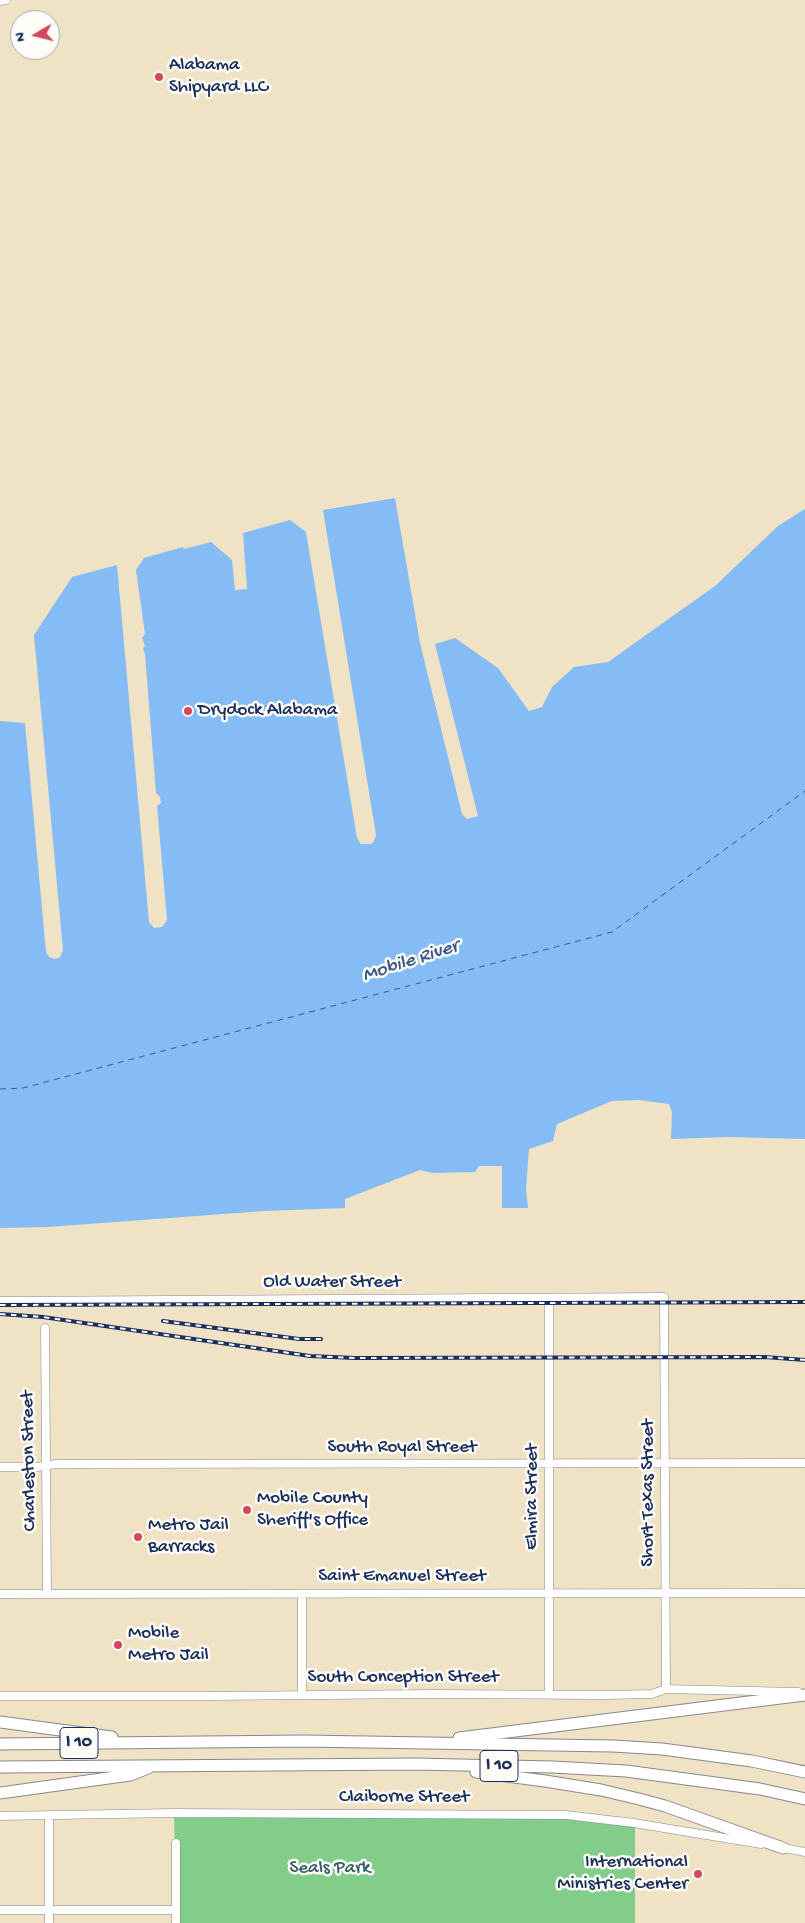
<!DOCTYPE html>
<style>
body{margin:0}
#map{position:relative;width:805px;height:1923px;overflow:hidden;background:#f0e2c4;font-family:"Gochi Hand",sans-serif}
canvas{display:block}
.north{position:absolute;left:10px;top:10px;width:50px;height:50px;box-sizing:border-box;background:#fdfcf7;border:1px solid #a3aaba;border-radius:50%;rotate:262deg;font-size:14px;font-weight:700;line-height:20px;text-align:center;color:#1b2f5e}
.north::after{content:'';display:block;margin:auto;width:18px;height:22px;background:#d1495b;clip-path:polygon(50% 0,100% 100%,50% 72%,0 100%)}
</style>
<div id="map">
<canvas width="805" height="1923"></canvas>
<div class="north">N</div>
</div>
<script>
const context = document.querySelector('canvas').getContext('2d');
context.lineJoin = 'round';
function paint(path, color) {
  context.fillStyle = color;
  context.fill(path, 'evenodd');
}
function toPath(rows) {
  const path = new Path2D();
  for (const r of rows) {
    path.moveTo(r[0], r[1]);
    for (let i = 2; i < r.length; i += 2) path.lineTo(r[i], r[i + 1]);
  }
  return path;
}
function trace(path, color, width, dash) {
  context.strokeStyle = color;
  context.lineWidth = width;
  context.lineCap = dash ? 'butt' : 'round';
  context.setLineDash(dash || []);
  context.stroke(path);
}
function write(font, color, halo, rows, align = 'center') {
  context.font = font + ' "Gochi Hand",sans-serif';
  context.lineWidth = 5;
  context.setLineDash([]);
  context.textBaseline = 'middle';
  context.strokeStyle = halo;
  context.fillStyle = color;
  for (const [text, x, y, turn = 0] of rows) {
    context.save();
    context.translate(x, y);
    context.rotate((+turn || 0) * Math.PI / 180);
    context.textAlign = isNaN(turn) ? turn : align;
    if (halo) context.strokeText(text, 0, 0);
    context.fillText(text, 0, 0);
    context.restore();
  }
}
const green = toPath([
 [174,1813,566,1815,635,1825,635,1923,176,1923]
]);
const water = toPath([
 [395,498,420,643,462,814,467,819,478,816,435,644,455,638,498,668,529,711,542,707,552,687,574,667,608,662,715,586,778,526,805,509,805,1139,727,1137,671,1139,672,1112,669,1104,639,1100,612,1101,557,1124,553,1141,529,1149,526,1189,528,1208,502,1208,502,1166,479,1166,475,1172,433,1173,420,1170,345,1199,345,1208,264,1211,48,1227,0,1228,0,721,25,723,46,952,49,957,55,959,60,957,63,950,34,635,72,577,117,565,149,922,154,928,162,927,167,920,157,806,161,803,160,797,156,793,145,654,143,648,145,646,142,638,145,634,136,570,144,558,183,547,184,549,211,542,232,560,235,590,247,589,243,533,290,520,306,532,357,838,361,844,371,844,374,841,376,835,323,510]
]);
const ferry = toPath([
 [0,1089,23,1088,612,932,805,791]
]);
const minor = toPath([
 [0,1,6,0],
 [549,1299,549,1694],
 [0,1301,664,1297,666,1689],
 [45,1328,47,1594],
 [0,1467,37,1467,56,1464,805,1463],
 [0,1594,805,1593],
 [302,1594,302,1695],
 [0,1696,211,1696,433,1694,606,1695,652,1694,666,1689,798,1692],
 [49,1815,49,1923],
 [0,1816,174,1813,566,1815,634,1823,761,1844],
 [176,1843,176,1923],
 [779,1847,805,1852],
 [0,1910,176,1910]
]);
const highway = toPath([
 [0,1722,112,1737],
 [459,1738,805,1695],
 [0,1744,304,1741,613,1746,662,1749,752,1761,805,1772],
 [0,1767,415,1764,552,1767,626,1771,760,1789,805,1799],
 [476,1772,545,1781,601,1790,639,1799,665,1806,783,1848],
 [0,1793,130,1775,148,1768]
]);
const rail = toPath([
 [0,1305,805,1302],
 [0,1314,43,1317,310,1356,355,1358,765,1357,805,1360],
 [163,1321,299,1339,321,1339]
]);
const markers = [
 [159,77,5,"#d1495b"],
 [188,711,5,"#d1495b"],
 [247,1510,5,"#d1495b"],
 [138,1537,5,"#d1495b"],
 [118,1645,5,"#d1495b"],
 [698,1874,5,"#d1495b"]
];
const shields = [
 [79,1743,38],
 [499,1766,38]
];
const shieldNames = [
 ["I 10",79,1743],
 ["I 10",499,1766]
];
const poiNames = [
 ["Alabama",169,66],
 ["Shipyard LLC",169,88],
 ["Drydock Alabama",198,711],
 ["Mobile County",257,1499],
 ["Sheriff's Office",257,1521],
 ["Metro Jail",148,1526],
 ["Barracks",148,1548],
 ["Mobile",128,1634],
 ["Metro Jail",128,1656],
 ["International",688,1863,"right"],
 ["Ministries Center",688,1885,"right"]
];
const streetNames = [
 ["Old Water Street",332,1283],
 ["South Royal Street",402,1448],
 ["Charleston Street",30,1461,-91],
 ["Short Texas Street",649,1493,-90],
 ["Elmira Street",533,1497,-90],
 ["Saint Emanuel Street",402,1577],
 ["South Conception Street",403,1678],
 ["Claiborne Street",404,1798]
];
const parkNames = [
 ["Seals Park",330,1869]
];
const waterNames = [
 ["Mobile River",411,962,-18]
];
paint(green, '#83cd8b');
paint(water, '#85bcf5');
trace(ferry, '#3b598b', 1, [6, 5]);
trace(minor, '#868891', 9);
trace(highway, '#868891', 13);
trace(minor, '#fff', 8);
trace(highway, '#fff', 11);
trace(rail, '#1b2f5e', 4);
trace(rail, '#fdfcf7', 2, [5.5]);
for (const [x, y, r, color] of markers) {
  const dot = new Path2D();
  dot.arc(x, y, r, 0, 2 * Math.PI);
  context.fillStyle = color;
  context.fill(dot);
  trace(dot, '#fdfcf7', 2);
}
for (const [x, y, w] of shields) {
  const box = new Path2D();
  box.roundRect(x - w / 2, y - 15.5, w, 31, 4);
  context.fillStyle = '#fdfcf7';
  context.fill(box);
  trace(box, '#1b2f5e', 1);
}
write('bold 18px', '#1b2f5e', null, shieldNames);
write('19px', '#1b2f5e', '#fdfcf7', poiNames, 'left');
write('19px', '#1b2f5e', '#fdfcf7', streetNames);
write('19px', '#3a5e6c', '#fdfcf7', parkNames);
write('italic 20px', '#3b598b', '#fdfcf7', waterNames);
</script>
